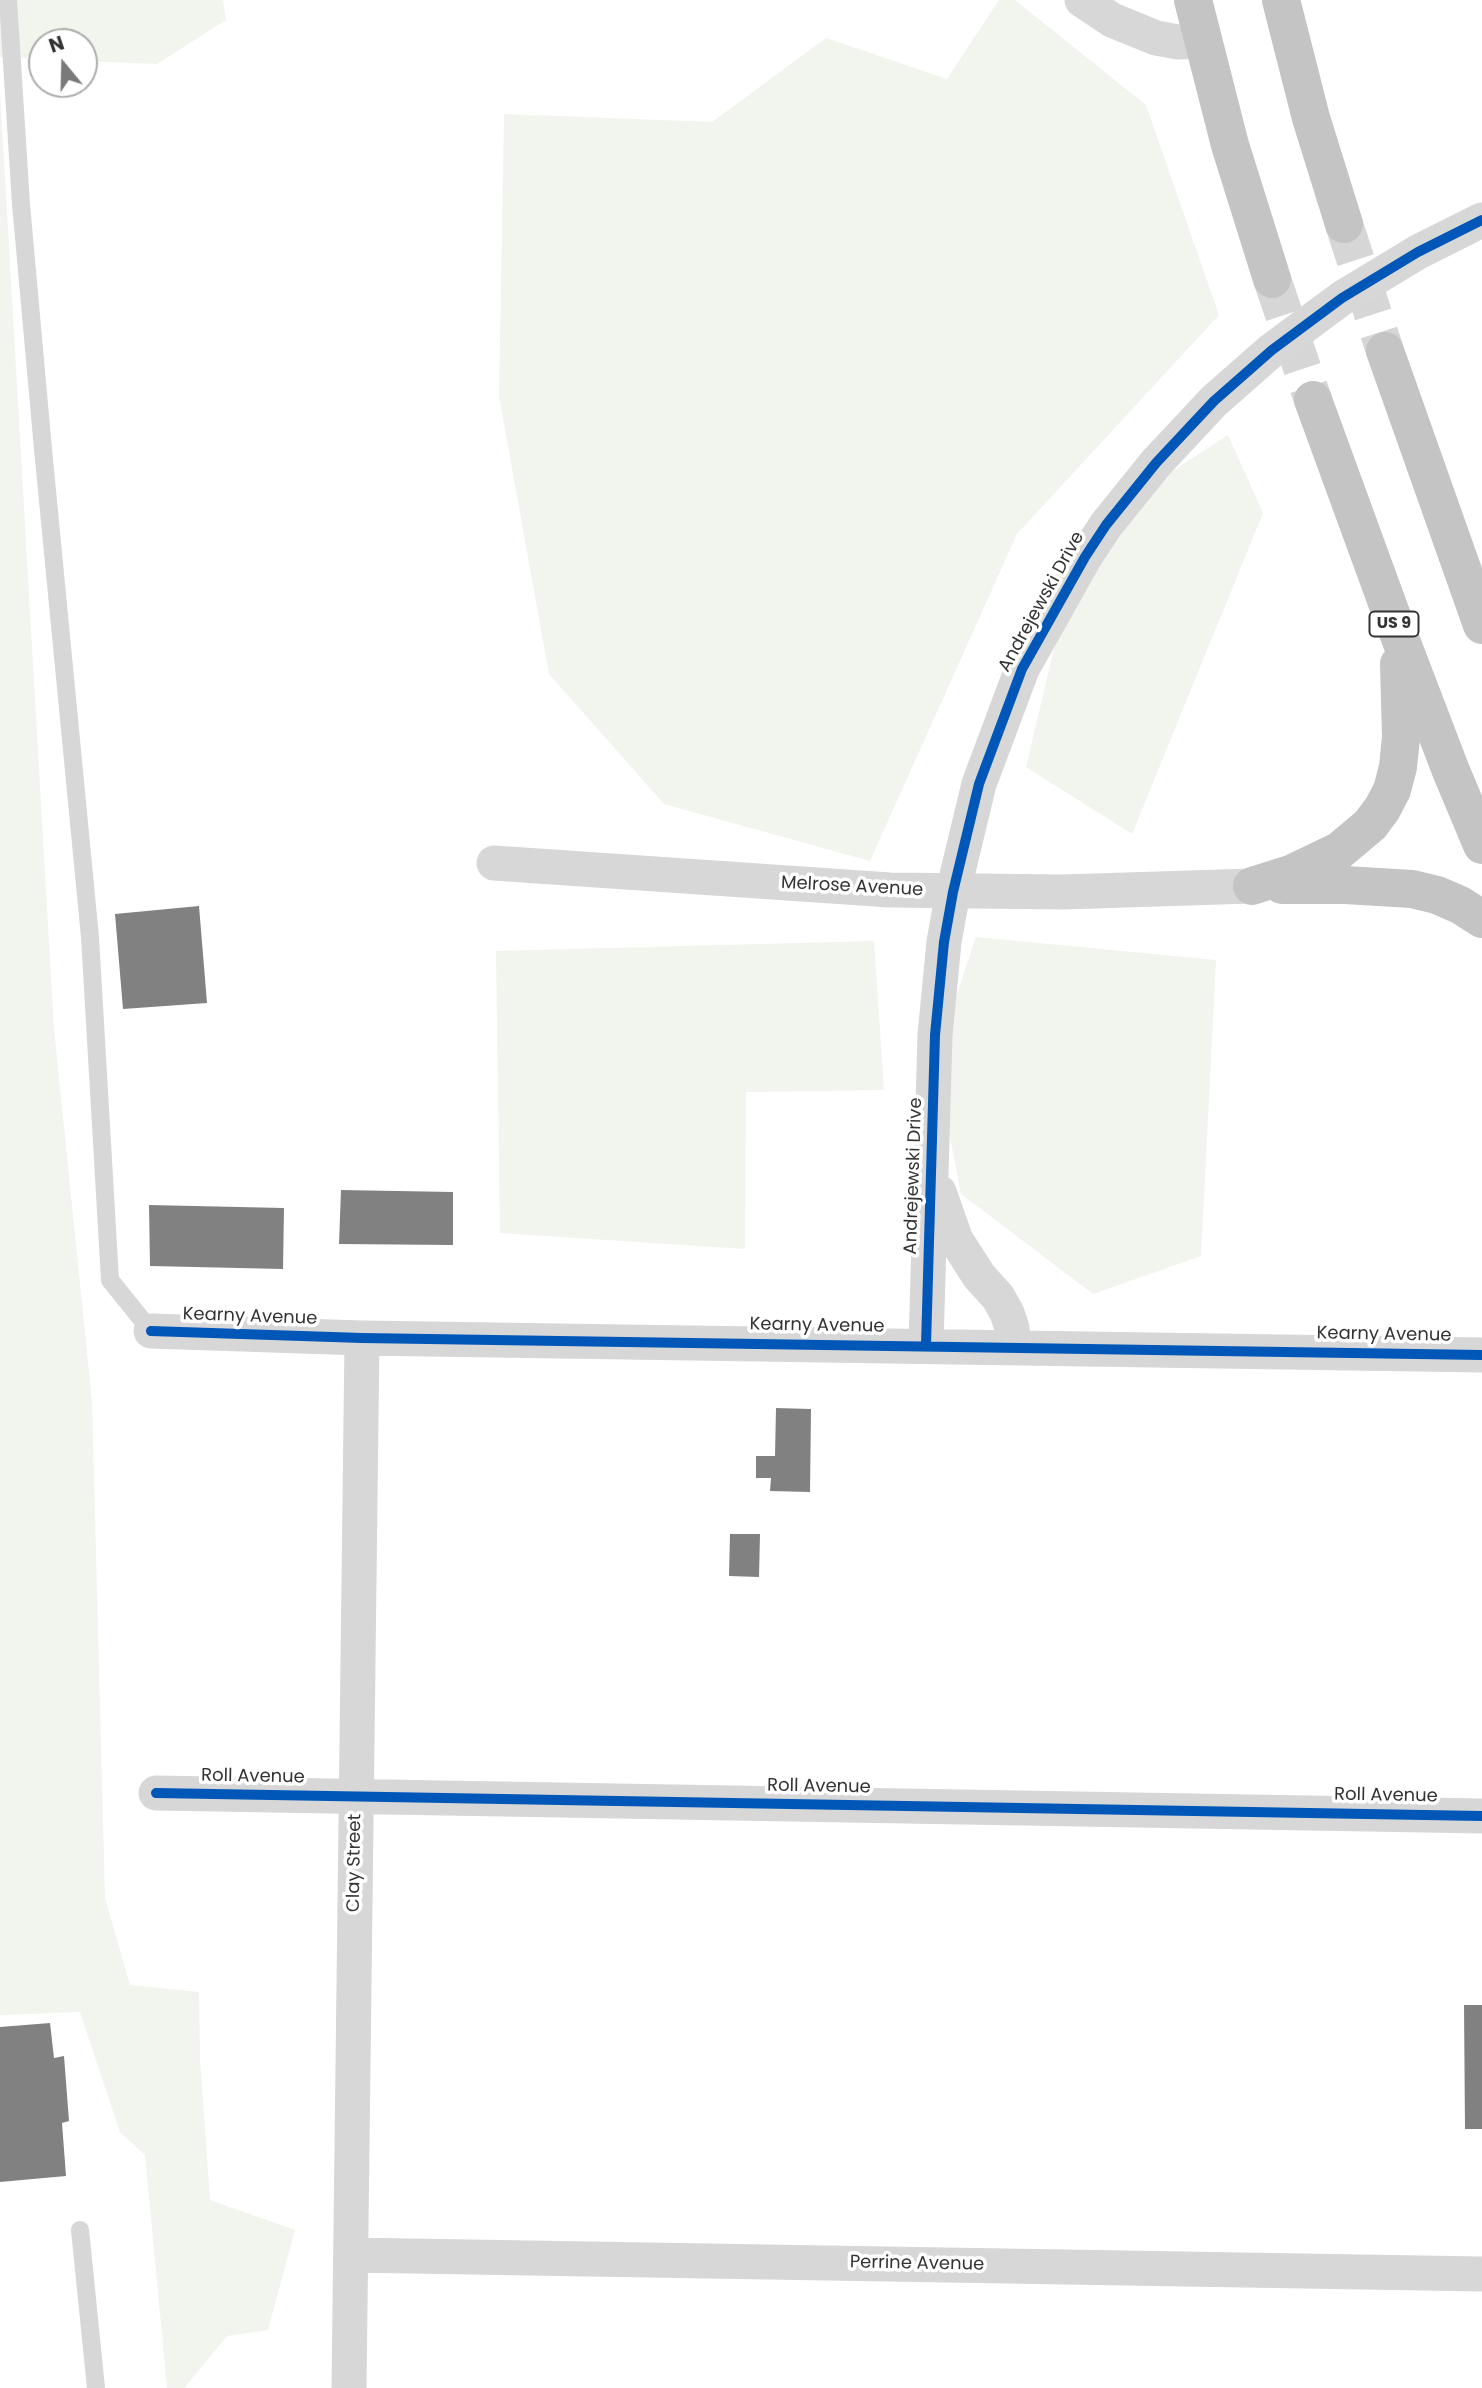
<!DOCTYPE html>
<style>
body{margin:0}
#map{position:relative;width:1482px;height:2388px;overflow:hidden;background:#fff;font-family:Poppins,sans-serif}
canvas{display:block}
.north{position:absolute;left:28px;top:28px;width:70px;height:70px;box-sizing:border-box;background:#fff;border:2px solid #adadad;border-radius:50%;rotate:341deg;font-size:19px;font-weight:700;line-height:28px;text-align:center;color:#333}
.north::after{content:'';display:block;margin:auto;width:24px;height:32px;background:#7a7a7a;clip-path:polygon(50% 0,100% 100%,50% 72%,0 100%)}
</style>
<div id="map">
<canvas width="1482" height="2388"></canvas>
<div class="north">N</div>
</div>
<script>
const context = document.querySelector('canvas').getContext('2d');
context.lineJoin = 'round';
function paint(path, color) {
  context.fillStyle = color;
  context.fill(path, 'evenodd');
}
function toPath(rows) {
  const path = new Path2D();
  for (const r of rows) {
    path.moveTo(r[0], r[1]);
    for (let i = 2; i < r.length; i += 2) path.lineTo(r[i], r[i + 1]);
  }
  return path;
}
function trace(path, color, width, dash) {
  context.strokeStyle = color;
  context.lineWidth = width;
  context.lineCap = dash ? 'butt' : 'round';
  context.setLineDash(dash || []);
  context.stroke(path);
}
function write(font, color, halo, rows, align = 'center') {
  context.font = font + ' Poppins,sans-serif';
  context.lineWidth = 7;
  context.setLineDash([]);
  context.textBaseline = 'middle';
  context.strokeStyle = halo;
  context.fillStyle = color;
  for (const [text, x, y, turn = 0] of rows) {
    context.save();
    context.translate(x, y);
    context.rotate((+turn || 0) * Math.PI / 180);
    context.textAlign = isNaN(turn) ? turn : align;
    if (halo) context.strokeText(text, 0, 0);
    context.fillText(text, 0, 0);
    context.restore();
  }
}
const green = toPath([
 [0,0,223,0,226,20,157,64,84,61,84,42,42,42,42,59,0,57],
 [999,0,1015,0,1146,105,1219,315,1017,534,870,861,664,804,549,674,499,396,504,114,712,122,826,38,947,79],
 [0,90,54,1029,92,1401,105,1898,130,1985,199,1992,200,2058,210,2200,295,2230,268,2330,227,2336,184,2388,167,2388,145,2155,120,2132,80,2012,0,2015],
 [1228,435,1263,513,1132,834,1026,767,1082,530],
 [976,937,1216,960,1201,1256,1093,1294,961,1194,935,1060],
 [874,941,884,1090,746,1092,745,1249,500,1233,496,951]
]);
const building = toPath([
 [199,906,207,1003,123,1009,115,914],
 [341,1190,453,1192,453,1245,339,1244],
 [149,1205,284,1208,283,1269,150,1266],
 [776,1408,811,1409,810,1492,770,1491,771,1478,756,1478,756,1456,775,1456],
 [730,1534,760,1534,759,1577,729,1576],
 [1464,2005,1482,2005,1482,2129,1465,2129],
 [50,2023,54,2058,64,2056,69,2121,62,2123,66,2176,0,2182,0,2027]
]);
const highwayTunnel = toPath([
 [1344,224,1385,351],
 [1272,279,1313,400]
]);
const lane = toPath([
 [8,0,21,204,43,449,90,937,110,1280,151,1331],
 [80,2230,96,2388]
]);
const street = toPath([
 [1082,0,1112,20,1156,38,1178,42,1203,41],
 [494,863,890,890,1063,892,1252,886],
 [939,1192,956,1240,979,1276,998,1297,1007,1313,1012,1328,1013,1347],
 [151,1331,362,1338,1482,1355],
 [926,1345,935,1035,944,942,953,892,979,784,1022,669,1085,557,1106,525,1156,463,1214,401,1272,350,1342,298,1418,252,1482,220],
 [156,1793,1482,1816],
 [351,2255,1482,2274],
 [349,2388,362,1338]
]);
const highway = toPath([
 [1193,0,1230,145,1272,279],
 [1281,0,1311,118,1344,224],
 [1385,351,1482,625],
 [1313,400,1397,630,1451,771,1482,845],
 [1282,885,1345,885,1412,889,1437,895,1460,905,1482,919],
 [1252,886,1293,873,1339,851,1370,825,1382,809,1392,790,1398,767,1401,737,1399,664]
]);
const cycleway = toPath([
 [151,1331,362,1338,1482,1355],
 [926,1345,935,1035,944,942,953,892,979,784,1022,669,1085,557,1106,525,1156,463,1214,401,1272,350,1342,298,1418,252,1482,220],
 [156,1793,1482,1816]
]);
const shields = [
 [1394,624,49]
];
const shieldNames = [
 ["US 9",1394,624]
];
const streetNames = [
 ["Andrejewski Drive",1042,602,-61],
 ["Melrose Avenue",852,887,3],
 ["Andrejewski Drive",914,1176,-88],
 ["Kearny Avenue",250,1317,2],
 ["Kearny Avenue",817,1326,1],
 ["Kearny Avenue",1384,1335,1],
 ["Roll Avenue",253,1777,1],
 ["Roll Avenue",819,1787,1],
 ["Roll Avenue",1386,1796,1],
 ["Clay Street",355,1863,-89],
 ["Perrine Avenue",917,2264,1]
];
paint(green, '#f1f5ed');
paint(building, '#818181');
trace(highwayTunnel, '#d6d6d6', 38, [38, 19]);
trace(lane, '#d7d7d7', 18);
trace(street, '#d7d7d7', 35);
trace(highway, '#c4c4c4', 38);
trace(cycleway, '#0057b8', 10);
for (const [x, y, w] of shields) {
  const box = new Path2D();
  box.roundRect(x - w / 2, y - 12.5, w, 25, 5);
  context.fillStyle = '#fff';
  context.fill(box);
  trace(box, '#333', 2);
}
write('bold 16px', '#333', null, shieldNames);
write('18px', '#333', '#fff', streetNames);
</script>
